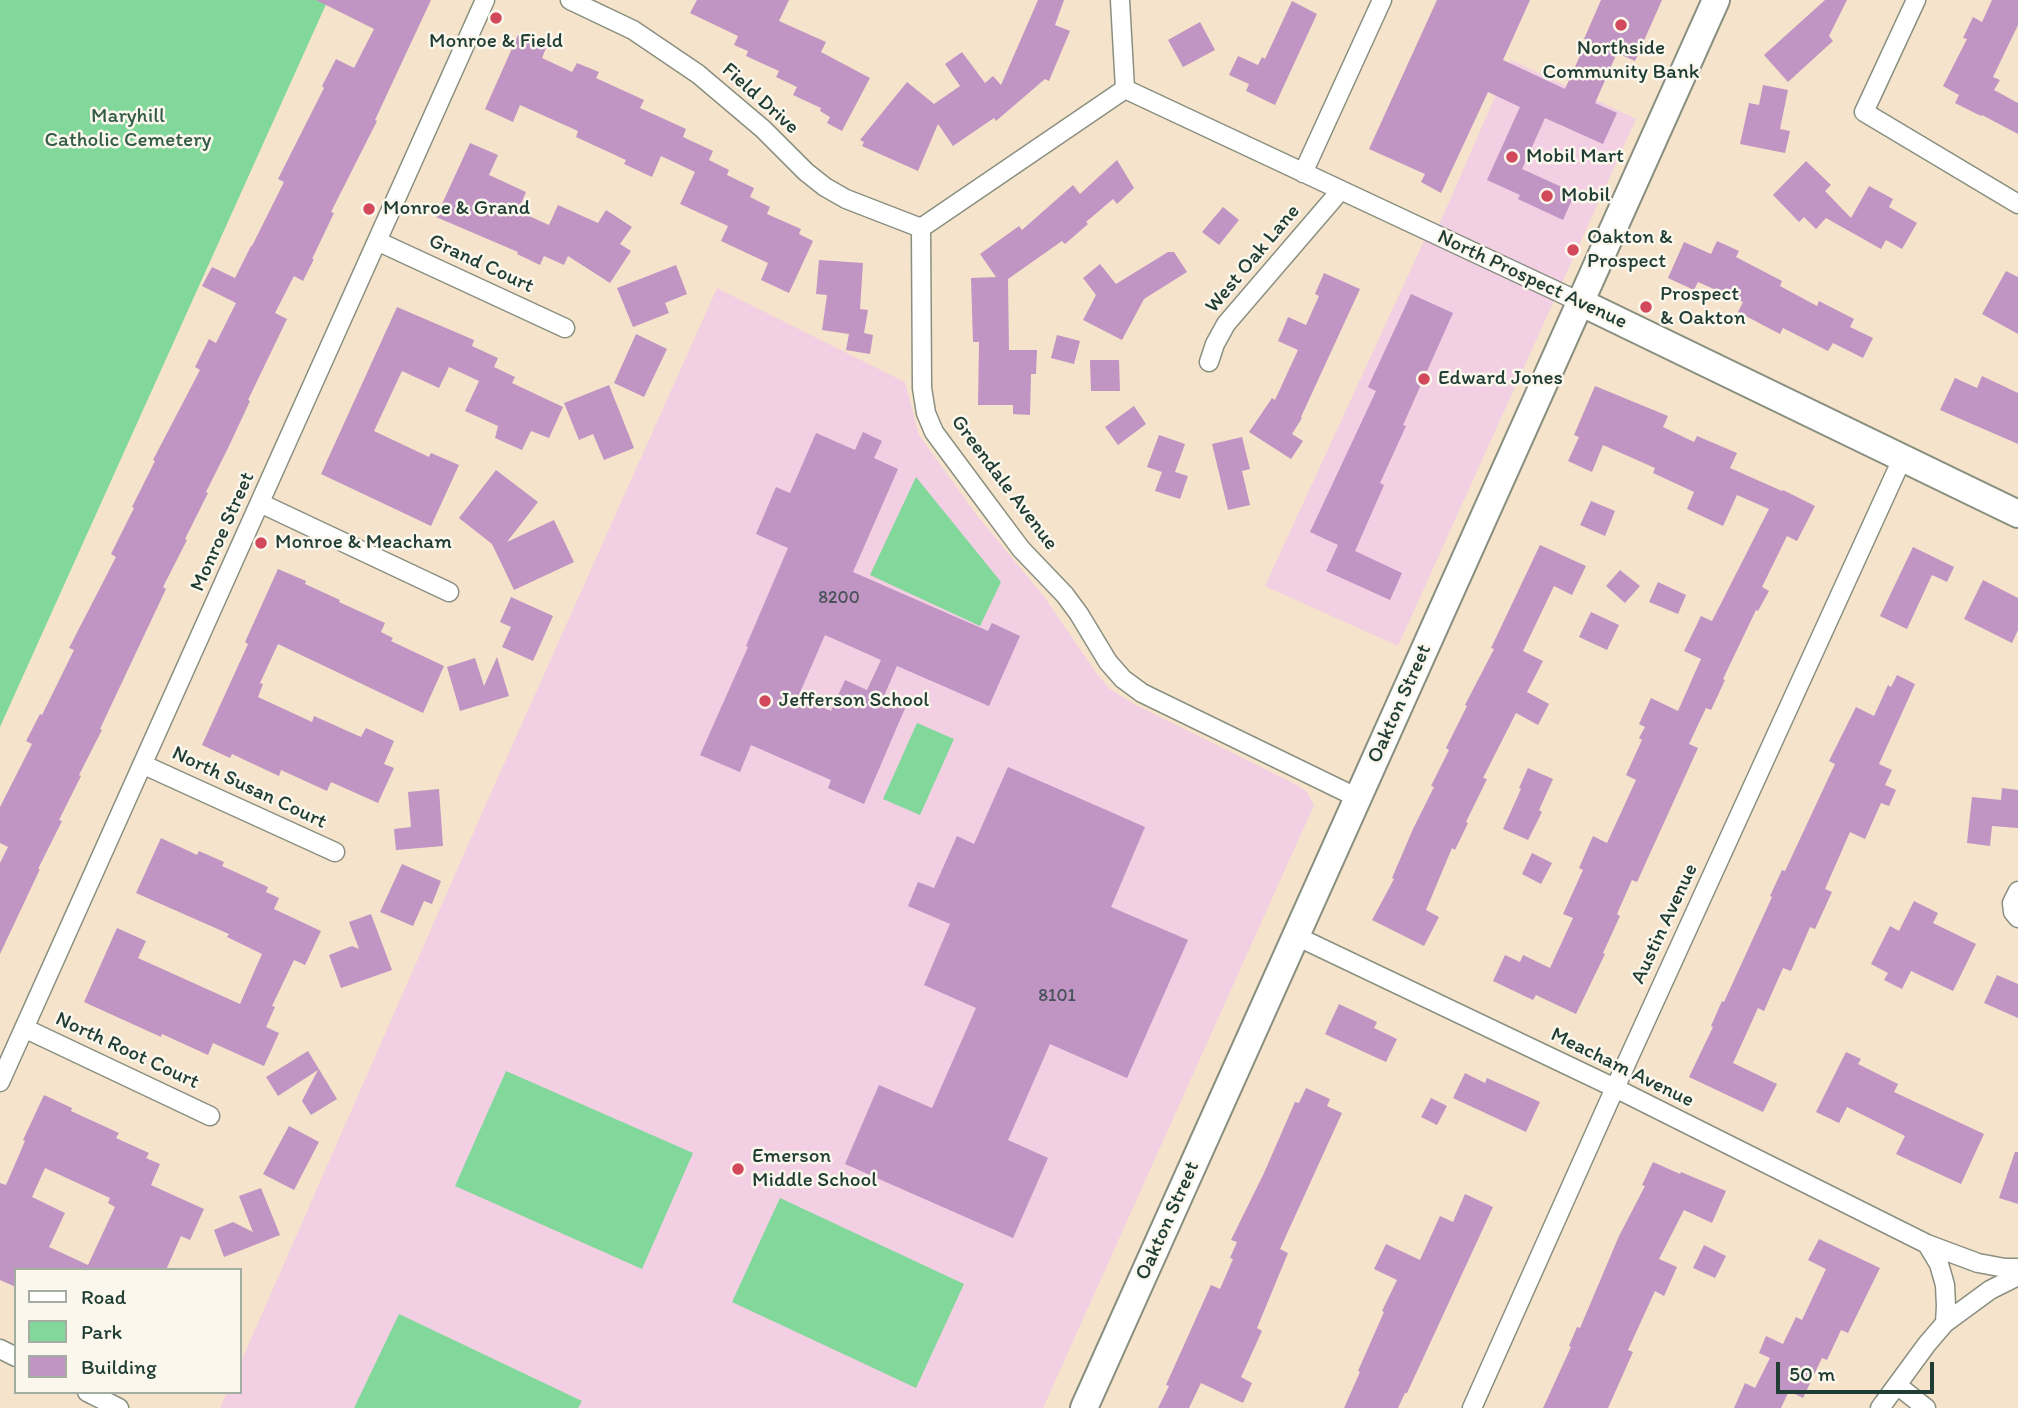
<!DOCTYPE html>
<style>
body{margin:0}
#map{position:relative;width:2018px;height:1408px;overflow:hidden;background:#f6e3cb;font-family:Itim,sans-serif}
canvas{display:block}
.legend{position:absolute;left:14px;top:1268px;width:228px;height:126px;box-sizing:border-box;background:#fbf7ec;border:2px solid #a3ada2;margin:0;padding:9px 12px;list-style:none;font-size:21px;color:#1f3d34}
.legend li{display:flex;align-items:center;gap:14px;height:35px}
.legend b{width:35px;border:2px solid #a3ada2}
.scale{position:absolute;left:1776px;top:1362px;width:158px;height:32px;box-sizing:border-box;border:4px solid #1f3d34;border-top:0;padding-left:9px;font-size:21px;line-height:24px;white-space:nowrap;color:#1f3d34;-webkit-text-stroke:5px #fbf7ec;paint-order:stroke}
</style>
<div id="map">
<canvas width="2018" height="1408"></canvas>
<ul class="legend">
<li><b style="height:9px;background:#fff"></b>Road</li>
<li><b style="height:19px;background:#82d89b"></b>Park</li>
<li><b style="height:19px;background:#c094c3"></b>Building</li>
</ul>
<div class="scale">50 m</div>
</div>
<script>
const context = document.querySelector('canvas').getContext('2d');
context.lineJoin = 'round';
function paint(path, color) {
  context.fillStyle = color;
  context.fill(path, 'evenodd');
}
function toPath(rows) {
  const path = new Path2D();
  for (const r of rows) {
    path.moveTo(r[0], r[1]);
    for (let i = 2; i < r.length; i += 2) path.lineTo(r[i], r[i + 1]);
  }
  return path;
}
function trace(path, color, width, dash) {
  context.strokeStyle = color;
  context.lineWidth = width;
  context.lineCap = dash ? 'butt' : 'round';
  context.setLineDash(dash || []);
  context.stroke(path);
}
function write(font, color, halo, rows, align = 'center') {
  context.font = font + ' Itim,sans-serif';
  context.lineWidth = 5;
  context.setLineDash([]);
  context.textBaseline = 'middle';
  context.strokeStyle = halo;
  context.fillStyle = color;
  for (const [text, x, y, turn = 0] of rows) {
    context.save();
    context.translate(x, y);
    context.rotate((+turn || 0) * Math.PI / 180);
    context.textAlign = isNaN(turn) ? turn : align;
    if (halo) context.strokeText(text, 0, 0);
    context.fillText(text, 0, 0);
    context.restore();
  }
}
const built = toPath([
 [1511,60,1636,119,1398,646,1265,586,1429,230,1436,232],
 [717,288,905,382,919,435,975,513,1045,598,1097,674,1110,689,1132,703,1293,783,1306,791,1314,805,1043,1408,220,1408,227,1392,240,1392,240,1364,486,804]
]);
const green = toPath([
 [0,0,328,0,0,727],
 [916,477,1001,582,980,626,870,575],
 [917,723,954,739,920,815,883,799],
 [506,1071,693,1153,642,1269,455,1186],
 [780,1198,964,1284,916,1388,732,1302],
 [399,1314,582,1401,578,1408,354,1408]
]);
const building = toPath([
 [316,0,431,0,375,120,377,121,331,212,334,213,312,259,314,259,303,281,294,276,275,313,287,319,248,400,250,401,229,446,206,492,208,493,185,539,187,540,163,587,166,589,100,729,102,730,79,775,81,776,59,820,62,821,38,869,40,869,0,954,0,863,8,847,0,843,0,807,32,744,26,741,40,714,42,715,74,650,69,648,116,557,111,554,134,508,132,507,155,461,153,460,200,370,195,367,209,339,216,343,236,303,202,286,212,267,235,278,251,246,252,246,284,182,278,179,324,88,322,86,336,59,354,68,374,29],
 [697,0,789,0,779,21,826,42,821,52,870,78,842,131,827,123,830,117,820,111,821,108,793,95,797,87,776,77,779,71,746,56,748,51,734,45,738,36,690,13],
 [1038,0,1064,0,1055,25,1070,31,1049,81,1045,79,996,121,994,118,953,146,938,124,918,171,862,146,864,142,860,140,907,82,934,104,960,86,945,64,962,52,985,83,993,76,1001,85],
 [1437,0,1530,0,1503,60,1565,89,1587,40,1584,39,1601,0,1662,0,1635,61,1617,53,1595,103,1617,113,1603,144,1545,118,1522,169,1575,193,1563,220,1518,199,1520,195,1487,180,1520,107,1488,92,1441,193,1421,182,1425,174,1369,149],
 [1825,0,1847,0,1829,36,1833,41,1788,82,1764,55],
 [1992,0,2018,0,2018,25,1993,77,2000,80,1994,90,2018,103,2018,134,1982,115,1981,116,1955,103,1959,95,1943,86,1967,39,1963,38,1973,17,1982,22],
 [1292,1,1317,14,1275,105,1246,91,1249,84,1229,75,1238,56,1258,65,1262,57,1265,59],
 [1200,22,1215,50,1183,67,1168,40],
 [518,35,546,48,542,58,572,72,577,63,599,72,596,78,644,100,640,108,686,129,683,137,713,151,709,160,729,170,727,175,754,188,750,197,770,207,767,214,801,229,799,234,813,241,789,293,761,280,768,263,721,241,728,226,680,204,695,172,661,156,652,177,624,164,626,160,576,137,578,131,520,105,513,122,485,109],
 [1763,85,1788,90,1780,129,1790,131,1785,153,1740,144,1749,103,1759,105],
 [470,143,498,155,489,175,526,192,518,211,549,225,558,205,598,223,606,210,632,227,620,244,631,251,610,283,568,256,564,265,544,256,540,265,517,254,518,252,436,217],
 [1117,160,1134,188,1117,204,1113,199,1086,222,1088,224,1065,244,1062,241,1008,279,1009,350,1037,350,1036,374,1031,374,1030,415,1013,414,1013,405,978,405,979,342,973,342,971,278,996,277,980,254,1019,226,1022,230,1073,185,1080,194],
 [1806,161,1831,185,1825,191,1851,218,1869,186,1893,199,1889,207,1917,223,1902,249,1886,240,1881,249,1826,218,1816,229,1804,217,1799,222,1773,195],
 [1223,207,1239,220,1219,245,1202,232],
 [1717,241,1739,251,1736,257,1782,281,1780,286,1817,306,1819,301,1854,319,1850,327,1873,338,1863,358,1833,343,1828,351,1783,328,1780,334,1738,312,1743,302,1698,282,1694,290,1668,278,1684,242,1711,254],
 [1168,252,1174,252,1187,272,1144,299,1122,340,1083,320,1096,295,1083,278,1100,264,1116,284],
 [819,260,863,263,860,309,868,310,864,333,873,335,870,354,846,350,849,334,822,330,827,295,816,294],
 [676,265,687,294,665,303,669,313,633,327,617,288],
 [2006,271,2018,277,2018,334,1982,314],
 [1324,273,1360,289,1301,417,1302,418,1292,434,1303,441,1291,459,1249,432,1272,398,1275,400,1298,350,1278,341,1288,317,1306,325,1319,296,1315,294],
 [1411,294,1453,313,1403,425,1406,426,1380,483,1384,485,1355,551,1402,573,1390,600,1326,571,1338,545,1310,532,1376,391,1368,387],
 [397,307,474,340,472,346,498,358,494,367,515,377,512,383,563,407,549,438,531,431,522,450,495,438,498,426,465,411,479,381,449,367,439,388,402,371,374,431,429,457,431,453,459,465,431,526,321,474],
 [636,334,667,349,644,397,614,383],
 [1057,335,1080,341,1074,364,1051,358],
 [1090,360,1119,360,1120,391,1091,391],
 [1982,376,2018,393,2018,444,1940,410,1955,378,1977,388],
 [609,385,634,448,604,460,593,434,579,440,564,403],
 [1595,386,1668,416,1663,427,1694,442,1697,436,1737,453,1730,468,1782,491,1783,490,1815,506,1797,541,1787,536,1762,587,1769,591,1758,611,1756,610,1723,679,1725,680,1711,710,1706,708,1689,744,1698,748,1637,882,1632,880,1617,914,1620,916,1603,953,1605,954,1576,1014,1536,995,1533,1000,1493,981,1505,955,1520,962,1523,955,1550,968,1573,918,1563,914,1583,870,1579,868,1593,836,1607,843,1636,780,1626,775,1642,740,1639,738,1645,727,1639,724,1651,698,1678,711,1701,659,1684,651,1701,616,1712,621,1769,509,1737,495,1723,526,1687,509,1694,492,1653,473,1655,468,1603,445,1592,472,1568,461,1579,437,1574,435],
 [1134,406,1146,424,1118,445,1105,427],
 [863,432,882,441,874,458,898,469,853,572,988,631,992,623,1020,636,989,706,897,666,884,696,906,706,864,804,828,788,831,780,751,745,740,772,700,755,748,647,746,646,788,548,756,534,776,487,790,493,816,433,855,450],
 [825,635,881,660,867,690,845,680,831,711,798,697],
 [1159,435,1185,444,1175,472,1188,476,1180,499,1155,491,1162,472,1147,467],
 [1242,437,1250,469,1242,471,1250,505,1228,510,1212,444],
 [496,470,538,502,507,542,554,520,574,562,514,590,492,544,459,518],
 [1591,501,1615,511,1605,536,1580,525],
 [1540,545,1586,566,1572,595,1554,586,1523,651,1543,661,1527,692,1549,704,1538,725,1516,713,1483,778,1487,779,1466,822,1468,823,1455,850,1452,848,1426,910,1439,917,1424,946,1372,920,1394,879,1392,878,1413,829,1434,787,1431,786,1449,750,1446,748,1467,706,1465,705,1494,649,1491,648],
 [1913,547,1954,567,1947,582,1932,575,1907,629,1880,616],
 [278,569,306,581,305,584,340,600,339,602,385,623,381,632,393,638,391,641,444,666,423,713,278,644,260,683,263,684,258,697,312,722,314,716,361,737,366,728,394,741,384,764,394,768,378,803,331,782,327,791,281,770,279,776,232,754,230,758,202,745,248,644,245,642],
 [1620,570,1640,586,1625,603,1606,586],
 [1983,580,2018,598,2018,630,2012,643,1964,619],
 [1658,582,1686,595,1678,614,1649,602],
 [511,597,553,616,533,661,502,647,511,627,500,622],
 [1591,612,1619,625,1607,650,1579,637],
 [497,657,509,696,460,711,447,667,475,658,484,686],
 [1897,675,1915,684,1879,764,1892,770,1885,785,1896,790,1889,806,1881,803,1865,839,1850,832,1825,889,1832,892,1815,929,1810,927,1791,971,1783,968,1764,1011,1758,1008,1733,1063,1777,1084,1763,1112,1689,1077,1713,1027,1711,1026,1722,1001,1724,1002,1772,897,1770,896,1782,870,1785,871,1835,764,1829,761,1856,707,1874,716,1888,685,1891,687],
 [1008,767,1145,827,1111,907,1188,940,1127,1078,1050,1044,1008,1140,1048,1158,1013,1238,845,1164,879,1085,932,1108,976,1008,924,985,950,924,908,906,918,882,934,888,957,836,974,844],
 [1528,768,1553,779,1539,810,1542,812,1528,840,1503,829,1521,789,1519,788],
 [2002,788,2018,790,2018,828,1992,826,1990,846,1967,843,1972,797,2001,800],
 [439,789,443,846,396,850,394,829,411,827,408,792],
 [161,838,197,855,199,851,224,862,222,866,268,887,266,892,279,898,274,909,321,931,305,965,294,960,272,1006,275,1007,266,1027,279,1033,264,1066,213,1043,208,1055,162,1034,161,1037,84,1002,117,928,146,941,138,958,240,1004,262,954,227,937,229,934,136,893],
 [1532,853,1552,863,1541,884,1522,874],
 [402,864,441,881,432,904,424,901,413,926,380,912],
 [1914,901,1938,913,1933,923,1976,944,1953,991,1911,971,1902,989,1884,980,1888,973,1871,964,1890,926,1899,931],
 [371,914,392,970,341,988,329,955,352,946,359,949,349,922],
 [1997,975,2018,984,2018,1018,1984,1003],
 [1339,1004,1377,1022,1374,1028,1397,1039,1386,1062,1325,1034],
 [308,1051,337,1099,311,1115,302,1101,318,1070,278,1096,266,1077],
 [1846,1052,1861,1059,1858,1064,1898,1084,1894,1092,1984,1134,1961,1184,1896,1154,1905,1136,1847,1107,1839,1123,1816,1112],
 [1465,1073,1485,1083,1487,1078,1540,1102,1526,1132,1453,1098],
 [1306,1088,1330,1099,1327,1106,1342,1113,1280,1249,1288,1253,1257,1328,1262,1331,1241,1377,1252,1383,1243,1403,1201,1383,1189,1408,1158,1408,1169,1386,1166,1385,1211,1285,1220,1289,1233,1259,1230,1258,1237,1242,1231,1240,1264,1173,1295,1102,1299,1103],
 [44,1095,72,1108,71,1111,119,1133,116,1138,149,1153,146,1158,160,1164,151,1185,204,1209,190,1240,181,1236,166,1270,16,1270,16,1287,0,1280,0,1183,6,1185,25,1141,23,1140],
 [45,1168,110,1198,108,1203,115,1207,88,1265,49,1247,65,1213,32,1197],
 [1431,1098,1447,1106,1437,1125,1421,1117],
 [289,1126,319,1142,294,1190,263,1174],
 [2015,1152,2018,1152,2018,1204,1999,1198],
 [1653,1162,1680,1174,1681,1172,1726,1191,1712,1223,1684,1210,1659,1259,1677,1267,1664,1296,1655,1291,1628,1350,1633,1352,1608,1408,1543,1408,1571,1347,1569,1346,1577,1327,1580,1328,1619,1236,1645,1186,1642,1185],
 [261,1188,280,1235,224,1257,214,1230,233,1222,253,1232,239,1196],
 [1465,1194,1493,1207,1407,1393,1405,1393,1398,1408,1344,1408,1360,1372,1358,1371,1384,1312,1382,1311,1397,1280,1374,1269,1386,1244,1420,1260,1440,1216,1453,1222],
 [1819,1239,1880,1268,1848,1333,1841,1330,1827,1360,1822,1358,1803,1398,1789,1391,1781,1408,1734,1408,1745,1383,1755,1388,1770,1358,1759,1353,1766,1336,1783,1344,1796,1317,1802,1320,1826,1269,1808,1260],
 [1704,1245,1726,1256,1715,1278,1693,1268]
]);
const street = toPath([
 [570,0,633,30,698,74,763,129,806,172,825,187,846,199,921,228],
 [1120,0,1125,89],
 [1916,0,1864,112,2018,204],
 [1125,89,921,228,922,388,926,413,934,432,977,490,1021,549,1065,595,1079,614,1108,662,1123,679,1142,693,1358,798],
 [1125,89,1580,302],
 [1303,173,1382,0],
 [377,241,565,328],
 [1209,362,1215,344,1226,324,1341,190],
 [260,503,449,592],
 [144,765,335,852],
 [2018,891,2012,903,2013,912,2018,918],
 [1296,936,1615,1088,1927,1244,1978,1263,2005,1268,2018,1268],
 [24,1028,210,1116],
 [0,1082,485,0],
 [1927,1244,1939,1264,1945,1285,1946,1306,1945,1323],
 [0,1349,16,1357],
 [1897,1385,1926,1408],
 [87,1392,119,1408],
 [1472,1408,1615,1088,1902,459],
 [1880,1408,1927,1344,1945,1323,1990,1290,2018,1276]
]);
const secondary = toPath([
 [1580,302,2018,514],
 [1084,1408,1716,0]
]);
const markers = [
 [496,18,7,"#d1495b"],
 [1621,25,7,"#d1495b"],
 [1512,157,7,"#d1495b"],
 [1547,196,7,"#d1495b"],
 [369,209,7,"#d1495b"],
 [1573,250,7,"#d1495b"],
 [1646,307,7,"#d1495b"],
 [1424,379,7,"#d1495b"],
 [261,543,7,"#d1495b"],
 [765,701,7,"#d1495b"],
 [738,1169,7,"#d1495b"]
];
const numberNames = [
 ["8200",839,598],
 ["8101",1057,996]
];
const poiNames = [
 ["Monroe & Field",496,42,"center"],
 ["Northside",1621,49,"center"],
 ["Community Bank",1621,73,"center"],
 ["Mobil Mart",1526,157],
 ["Mobil",1561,196],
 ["Monroe & Grand",383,209],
 ["Oakton &",1587,238],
 ["Prospect",1587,262],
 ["Prospect",1660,295],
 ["& Oakton",1660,319],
 ["Edward Jones",1438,379],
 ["Monroe & Meacham",275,543],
 ["Jefferson School",779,701],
 ["Emerson",752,1157],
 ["Middle School",752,1181]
];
const streetNames = [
 ["Field Drive",760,99,42],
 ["West Oak Lane",1253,259,-50],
 ["Grand Court",481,264,25],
 ["North Prospect Avenue",1532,280,25],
 ["Greendale Avenue",1004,483,53],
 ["Monroe Street",223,532,-66],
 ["Oakton Street",1400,704,-66],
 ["North Susan Court",249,788,25],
 ["Austin Avenue",1665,924,-65],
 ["North Root Court",127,1051,25],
 ["Meacham Avenue",1622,1068,26],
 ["Oakton Street",1168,1221,-66]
];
const parkNames = [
 ["Maryhill",128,117],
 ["Catholic Cemetery",128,141]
];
paint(built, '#f2cfe2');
paint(green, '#82d89b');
paint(building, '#c094c3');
trace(street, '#8a9080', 21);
trace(secondary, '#8a9080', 30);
trace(street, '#fff', 18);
trace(secondary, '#fff', 26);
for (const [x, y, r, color] of markers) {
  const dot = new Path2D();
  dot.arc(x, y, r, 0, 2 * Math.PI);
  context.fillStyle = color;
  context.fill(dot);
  trace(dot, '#fbf7ec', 2.5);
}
write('18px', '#475358', null, numberNames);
write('21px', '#1f3d34', '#fbf7ec', poiNames, 'left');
write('21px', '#1f3d34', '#fbf7ec', streetNames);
write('21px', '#335c49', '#fbf7ec', parkNames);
</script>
